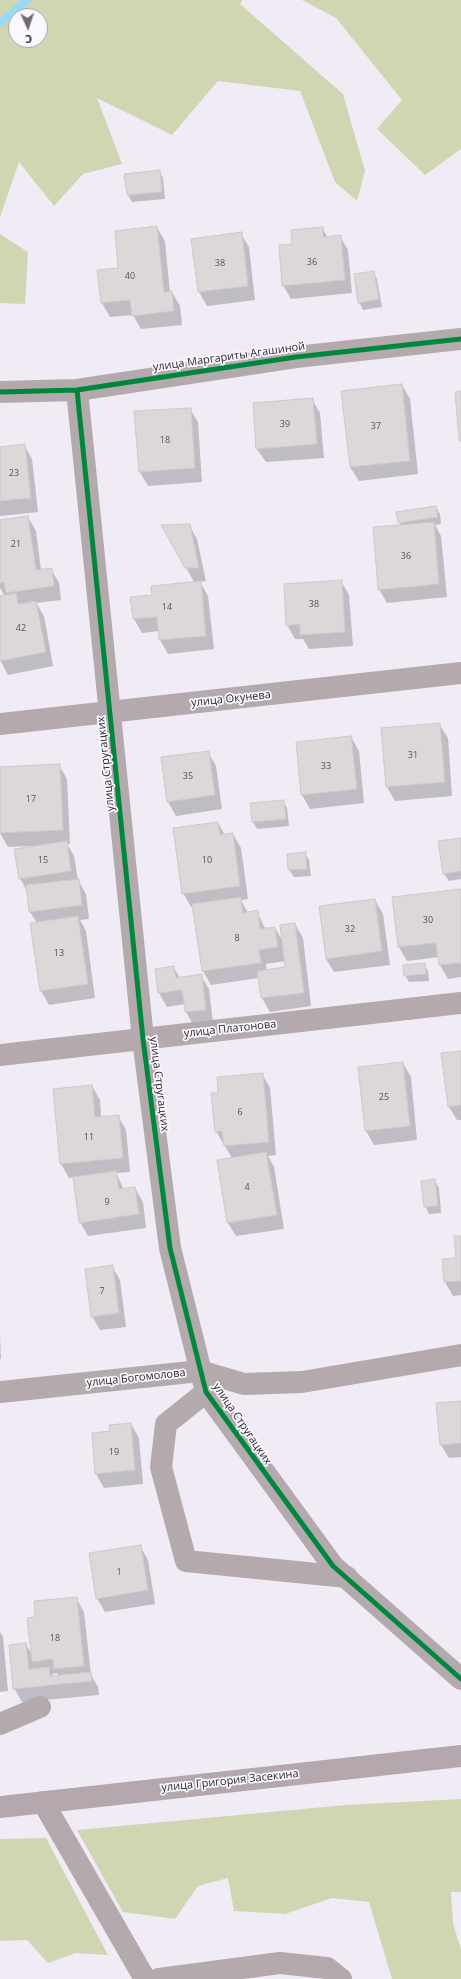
<!DOCTYPE html>
<meta charset="utf-8">
<style>
body{margin:0}
#map{position:relative;width:461px;height:1979px;overflow:hidden;background:#f0ebf5;font-family:"Open Sans",sans-serif}
canvas{display:block}
.north{position:absolute;left:8px;top:8px;width:40px;height:40px;box-sizing:border-box;background:#fbf7fe;border:1px solid #a7a3aa;border-radius:50%;rotate:177deg;font-size:11px;font-weight:700;line-height:16px;text-align:center;color:#29252c}
.north::after{content:'';display:block;margin:auto;width:14px;height:18px;background:#6f6a72;clip-path:polygon(50% 0,100% 100%,50% 72%,0 100%)}
</style>
<div id="map">
<canvas width="461" height="1979"></canvas>
<div class="north">С</div>
</div>
<script>
const context = document.querySelector('canvas').getContext('2d');
context.lineJoin = 'round';
function paint(path, color) {
  context.fillStyle = color;
  context.fill(path, 'evenodd');
}
function toPath(rows) {
  const path = new Path2D();
  for (const r of rows) {
    path.moveTo(r[0], r[1]);
    for (let i = 2; i < r.length; i += 2) path.lineTo(r[i], r[i + 1]);
  }
  return path;
}
function trace(path, color, width, dash) {
  context.strokeStyle = color;
  context.lineWidth = width;
  context.lineCap = dash ? 'butt' : 'round';
  context.setLineDash(dash || []);
  context.stroke(path);
}
function write(font, color, halo, rows, align = 'center') {
  context.font = font + ' "Open Sans",sans-serif';
  context.lineWidth = 3.5;
  context.setLineDash([]);
  context.textBaseline = 'middle';
  context.strokeStyle = halo;
  context.fillStyle = color;
  for (const [text, x, y, turn = 0] of rows) {
    context.save();
    context.translate(x, y);
    context.rotate((+turn || 0) * Math.PI / 180);
    context.textAlign = isNaN(turn) ? turn : align;
    if (halo) context.strokeText(text, 0, 0);
    context.fillText(text, 0, 0);
    context.restore();
  }
}
const green = toPath([
 [0,0,243,0,240,4,343,94,365,171,357,201,335,182,300,91,218,81,172,135,97,98,122,164,83,174,54,206,19,162,0,217],
 [16,16,40,16,40,40,16,40],
 [302,0,461,0,461,149,425,175,377,129,402,100,336,18],
 [0,234,28,252,25,304,0,303],
 [461,1799,461,1892,451,1892,453,1923,461,1950,461,1979,392,1979,369,1902,332,1898,285,1914,234,1911,228,1878,198,1886,175,1919,123,1912,77,1830,346,1805],
 [46,1838,108,1955,76,1953,48,1963,27,1940,0,1941,0,1839]
]);
const shadow = toPath([
 [159,171,163,178,165,199,132,202,128,195,126,175],
 [157,228,165,241,170,293,172,292,180,306,182,325,141,329,133,315,110,317,102,303],
 [322,228,328,238,340,236,348,250,352,293,291,299,283,285,293,245],
 [241,234,249,247,255,300,207,306,199,292,193,240],
 [373,272,377,279,382,307,363,310,359,302],
 [402,385,410,399,418,474,359,481,350,467],
 [312,399,320,413,324,458,266,462,257,449],
 [190,409,198,422,202,482,148,486,140,472,135,412],
 [24,445,32,459,38,512,0,516,0,448],
 [436,507,440,514,441,524,435,525,441,536,447,597,387,603,379,589,401,526,397,513],
 [28,517,36,531,41,570,51,569,59,583,61,600,36,603,44,616,53,666,8,675,0,660,0,597,5,596,0,588,0,521],
 [189,525,197,539,206,581,200,582,208,596,214,649,168,654,160,640,159,631,142,633,134,619,194,582,163,526],
 [341,581,349,595,353,646,309,649,303,639,295,639,287,625],
 [439,724,448,738,452,796,395,801,387,787,382,729],
 [351,737,359,751,364,803,310,809,302,795],
 [208,752,216,766,222,809,176,816,168,802],
 [59,765,67,779,70,844,67,844,74,856,78,880,86,894,89,919,80,920,86,931,95,998,49,1005,41,991,37,923,30,912,28,893,20,878,30,846,8,847,0,833,0,768],
 [283,801,287,808,289,826,257,829,253,822,251,804],
 [218,823,225,835,233,834,241,848,248,899,241,900,248,913,257,912,266,930,275,928,284,943,295,924,303,938,311,1006,270,1012,262,998,259,978,211,985,203,971,194,907,191,907,183,893],
 [286,961,287,968,267,971,266,964],
 [461,839,461,879,449,881,444,874],
 [305,853,309,860,311,876,294,877,289,870,288,855],
 [461,890,461,977,448,979,440,965,439,957,407,961,399,947,393,898],
 [375,900,383,914,390,965,334,972,326,959],
 [424,964,428,971,429,981,409,982,405,975],
 [174,968,180,978,201,976,209,989,213,1023,194,1026,186,1012,185,1004,167,1007,159,993],
 [461,1052,461,1120,457,1120,449,1107],
 [403,1063,411,1077,417,1140,374,1145,366,1131],
 [262,1074,270,1088,276,1155,268,1156,274,1167,284,1229,236,1236,228,1223,232,1158,216,1131,219,1094],
 [92,1086,100,1100,101,1117,118,1116,126,1130,130,1172,116,1173,124,1190,135,1188,143,1202,146,1228,88,1236,80,1222,74,1177,69,1178,61,1164,54,1090],
 [435,1181,439,1188,441,1213,429,1214,425,1206],
 [461,1237,461,1295,453,1296,445,1282,457,1258],
 [112,1266,120,1280,126,1327,100,1330,92,1316],
 [0,1334,1,1359,0,1359],
 [461,1402,461,1457,449,1458,441,1445],
 [131,1424,139,1438,143,1484,104,1488,96,1474,93,1434,111,1432],
 [140,1546,148,1560,155,1604,105,1612,97,1598],
 [76,1598,84,1612,91,1675,98,1687,99,1695,22,1702,14,1688,26,1644,32,1655,37,1618],
 [57,1673,59,1676,54,1677,52,1674],
 [0,1632,3,1637,8,1691,0,1692]
]);
const stream = toPath([
 [0,23,27,0]
]);
const building = toPath([
 [160,170,162,192,127,195,124,174,160,170],
 [157,226,164,292,172,291,174,311,132,316,130,300,101,303,97,270,118,268,115,231,157,226],
 [323,227,323,237,341,235,345,280,282,286,279,245,292,244,291,230,323,227],
 [242,232,248,286,198,292,191,239,242,232],
 [374,271,379,299,358,303,354,274,374,271],
 [402,384,410,461,350,467,341,391,402,384],
 [461,391,461,441,459,441,455,392,461,391],
 [313,398,317,444,256,449,253,403,313,398],
 [191,408,195,468,139,472,134,411,191,408],
 [25,444,31,498,0,501,0,447,25,444],
 [436,506,438,517,398,523,396,512,436,506],
 [28,516,36,570,52,568,54,586,6,593,4,582,0,583,0,520,28,516],
 [434,522,439,584,378,590,373,527,434,522],
 [190,524,199,568,185,568,161,525,190,524],
 [342,580,345,632,300,635,300,624,286,626,284,584,342,580],
 [201,581,206,636,159,640,157,617,133,619,130,597,152,595,151,586,201,581],
 [16,593,18,604,36,601,46,652,0,661,0,596,16,593],
 [440,723,445,782,386,787,381,728,440,723],
 [351,736,357,789,301,795,296,742,351,736],
 [209,751,215,795,167,802,161,757,209,751],
 [60,764,63,830,0,833,0,767,60,764],
 [284,800,286,819,252,822,250,803,284,800],
 [218,822,220,835,233,833,240,886,182,894,173,828,218,822],
 [461,838,461,871,443,874,438,841,461,838],
 [67,841,71,871,19,879,14,849,67,841],
 [306,852,307,869,288,870,287,854,306,852],
 [79,879,82,905,29,912,26,885,79,879],
 [461,889,461,965,461,963,439,965,436,943,398,947,392,897,461,889],
 [241,897,243,913,258,910,260,929,275,927,278,947,259,950,261,963,202,971,192,904,241,897],
 [375,899,382,951,326,959,319,906,375,899],
 [78,916,88,984,40,991,30,923,78,916],
 [295,923,304,993,261,998,257,971,285,967,280,925,295,923],
 [425,963,426,974,404,976,403,965,425,963],
 [174,966,176,978,202,974,206,1010,185,1012,182,990,158,993,155,969,174,966],
 [461,1051,461,1105,448,1107,441,1053,461,1051],
 [403,1062,410,1126,365,1131,358,1067,403,1062],
 [263,1073,269,1142,224,1146,222,1131,215,1132,211,1093,218,1093,217,1077,263,1073],
 [92,1085,95,1117,119,1115,123,1158,60,1164,53,1089,92,1085],
 [266,1152,277,1215,227,1223,217,1160,266,1152],
 [116,1171,119,1189,135,1187,139,1214,79,1223,73,1177,116,1171],
 [435,1179,438,1206,424,1207,421,1181,435,1179],
 [454,1236,461,1236,461,1281,444,1282,442,1259,456,1258,454,1236],
 [113,1265,119,1313,91,1317,85,1269,113,1265],
 [461,1401,461,1443,440,1445,436,1403,461,1401],
 [131,1423,135,1470,95,1474,92,1433,110,1431,109,1425,131,1423],
 [141,1545,148,1590,96,1599,89,1553,141,1545],
 [77,1597,84,1666,54,1669,53,1659,32,1662,27,1618,35,1617,34,1601,77,1597],
 [26,1643,29,1669,49,1667,50,1676,91,1672,92,1681,13,1689,9,1645,26,1643]
]);
const street = toPath([
 [77,390,143,1039,170,1248,206,1392,333,1566,461,1679],
 [0,392,77,390,296,357,461,339],
 [0,724,461,673],
 [0,1055,461,1003],
 [0,1392,200,1371,244,1384,302,1382,461,1355],
 [206,1392,166,1424,161,1467,186,1561,347,1577],
 [0,1724,40,1707],
 [43,1802,145,1979],
 [159,1979,280,1963,327,1968,341,1979]
]);
const secondary = toPath([
 [0,1807,461,1756]
]);
const cycleway = toPath([
 [77,390,143,1039,170,1248,206,1392,333,1566,461,1679],
 [0,392,77,390,296,357,461,339]
]);
const numberNames = [
 ["36",312,262],
 ["38",220,263],
 ["40",130,276],
 ["39",285,424],
 ["37",376,426],
 ["18",165,440],
 ["23",14,473],
 ["21",16,544],
 ["36",406,556],
 ["38",314,604],
 ["14",167,607],
 ["42",21,628],
 ["31",413,755],
 ["33",326,766],
 ["35",188,776],
 ["17",31,799],
 ["15",43,860],
 ["10",207,860],
 ["30",428,920],
 ["32",350,929],
 ["8",237,938],
 ["13",59,953],
 ["25",384,1097],
 ["6",240,1112],
 ["11",89,1137],
 ["4",247,1187],
 ["9",107,1202],
 ["7",102,1291],
 ["19",114,1452],
 ["1",119,1572],
 ["18",55,1638]
];
const streetNames = [
 ["улица Маргариты Агашиной",229,357,-8],
 ["улица Окунева",231,699,-6],
 ["улица Стругацких",106,764,-96],
 ["улица Платонова",230,1029,-6],
 ["улица Стругацких",159,1084,83],
 ["улица Богомолова",136,1378,-6],
 ["улица Стругацких",242,1424,56],
 ["улица Григория Засекина",230,1781,-6]
];
paint(green, '#d1d6b2');
paint(shadow, '#0003');
trace(stream, '#9bd9f5', 8);
paint(building, '#dcd7d9');
trace(building, '#cec8ca', 1);
trace(street, '#b4aaae', 22);
trace(secondary, '#b4a8ae', 22);
trace(cycleway, '#00873e', 5);
write('9px', '#565257', null, numberNames);
write('11px', '#29252c', '#fbf7fe', streetNames);
</script>
